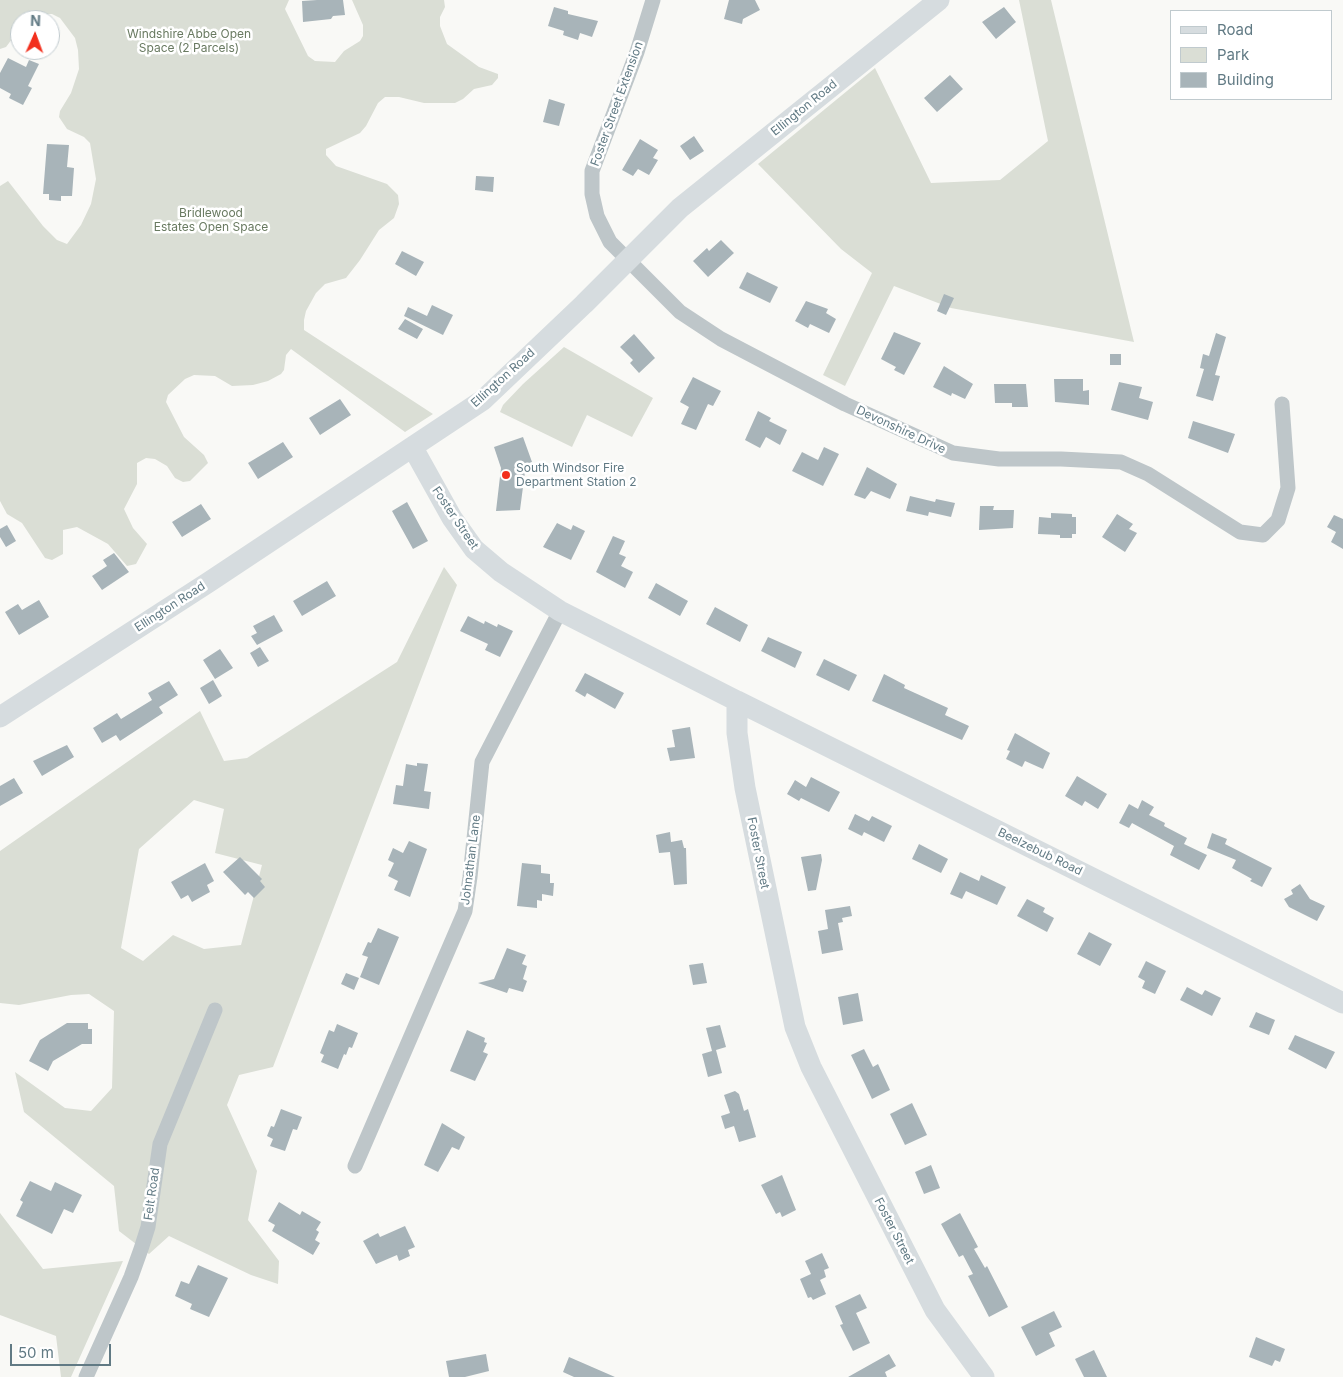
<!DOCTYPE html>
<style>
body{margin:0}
#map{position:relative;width:1343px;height:1377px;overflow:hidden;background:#f9f9f6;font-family:Inter,sans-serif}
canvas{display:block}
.legend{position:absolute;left:1170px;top:10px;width:162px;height:90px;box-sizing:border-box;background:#fff;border:1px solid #c0cace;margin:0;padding:6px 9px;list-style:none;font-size:15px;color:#617a84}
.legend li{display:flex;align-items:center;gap:10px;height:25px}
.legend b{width:25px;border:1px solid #c0cace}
.north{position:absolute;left:10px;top:10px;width:50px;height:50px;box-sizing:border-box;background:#fff;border:1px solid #c0cace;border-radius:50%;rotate:2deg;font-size:14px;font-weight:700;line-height:20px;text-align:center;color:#617a84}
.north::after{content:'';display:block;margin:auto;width:18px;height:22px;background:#f22f1d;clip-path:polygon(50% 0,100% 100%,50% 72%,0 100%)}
.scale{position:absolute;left:10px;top:1344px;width:101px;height:22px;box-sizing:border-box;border:2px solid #617a84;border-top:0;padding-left:6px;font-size:15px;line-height:18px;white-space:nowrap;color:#617a84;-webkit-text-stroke:4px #fff;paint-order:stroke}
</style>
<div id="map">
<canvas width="1343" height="1377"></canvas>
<ul class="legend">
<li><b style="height:6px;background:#d6dcdf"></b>Road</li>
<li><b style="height:14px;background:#daded5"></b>Park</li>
<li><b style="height:14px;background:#a8b4b9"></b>Building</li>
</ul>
<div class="north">N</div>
<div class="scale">50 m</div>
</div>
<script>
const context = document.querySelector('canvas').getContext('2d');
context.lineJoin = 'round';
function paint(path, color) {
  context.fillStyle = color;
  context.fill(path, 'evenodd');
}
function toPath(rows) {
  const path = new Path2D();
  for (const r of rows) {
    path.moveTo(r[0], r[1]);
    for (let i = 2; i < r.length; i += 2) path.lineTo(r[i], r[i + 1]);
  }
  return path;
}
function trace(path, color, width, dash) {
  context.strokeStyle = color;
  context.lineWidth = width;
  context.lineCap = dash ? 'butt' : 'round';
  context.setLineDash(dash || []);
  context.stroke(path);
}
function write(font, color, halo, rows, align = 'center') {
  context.font = font + ' Inter,sans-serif';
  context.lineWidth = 5;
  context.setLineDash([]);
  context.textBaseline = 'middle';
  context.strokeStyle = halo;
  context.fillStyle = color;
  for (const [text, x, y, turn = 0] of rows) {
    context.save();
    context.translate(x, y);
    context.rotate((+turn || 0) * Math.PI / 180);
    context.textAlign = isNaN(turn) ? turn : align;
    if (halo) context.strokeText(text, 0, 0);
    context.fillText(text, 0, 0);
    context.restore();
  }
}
const green = toPath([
 [0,0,289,0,285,9,308,56,315,61,335,62,344,51,360,41,363,36,363,25,352,0,444,0,445,7,440,17,440,26,447,44,479,67,498,74,498,78,492,85,474,89,463,99,455,103,424,103,399,97,385,97,378,103,366,126,360,133,326,149,326,155,336,166,387,184,398,195,399,204,394,218,379,230,360,260,346,278,325,284,316,293,306,311,304,320,304,330,433,414,405,432,291,349,286,355,284,370,281,374,268,381,253,385,232,386,215,376,194,375,185,379,168,395,166,402,184,437,204,455,208,463,190,481,183,482,175,478,167,466,155,459,146,458,137,463,137,484,124,509,133,528,147,544,136,564,127,566,108,544,77,527,63,530,63,554,52,560,45,558,22,523,7,514,0,501,0,186,8,181,43,226,57,240,67,244,81,225,91,204,96,179,90,143,84,137,67,129,59,117,60,111,71,93,79,69,78,50,75,38,60,18,52,14,41,14,29,20,20,20,20,27,15,35,6,47,0,49],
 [1019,0,1051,0,1134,342,951,308,894,286,845,386,823,375,872,273,841,249,758,164,875,68,931,183,1000,180,1048,141],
 [564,347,653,398,632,437,587,415,572,447,500,412,503,405,523,384],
 [444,567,457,585,273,1067,239,1075,227,1105,257,1171,248,1220,279,1261,278,1284,251,1275,169,1236,149,1254,119,1231,114,1186,24,1112,15,1072,65,1108,91,1111,112,1088,114,1011,89,994,71,995,19,1005,0,1003,0,851,200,711,224,761,247,758,397,662],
 [194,800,224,809,215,853,262,865,241,945,204,949,173,935,143,961,121,948,139,849],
 [0,1213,43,1269,123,1261,71,1377,61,1377,56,1336,0,1315]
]);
const building = toPath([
 [317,0,343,0,345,15,333,16,331,19,303,22,302,1],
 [729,0,755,0,760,10,743,19,742,24,724,19],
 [554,7,568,11,568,14,598,21,592,37,580,33,578,40,563,35,564,31,548,26],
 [1004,7,1016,22,996,39,982,22],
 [8,58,26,67,29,60,39,64,28,86,32,88,23,105,9,98,11,94,0,88,0,73],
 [950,75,963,89,937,112,924,98],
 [549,99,565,104,559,126,543,122],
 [694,136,704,151,690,160,680,146],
 [640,139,658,150,653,158,658,160,649,175,638,169,633,176,622,170],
 [47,144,69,145,67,167,74,168,72,196,61,196,61,201,49,200,49,194,43,194],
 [476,176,494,177,493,192,475,190],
 [721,240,734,253,708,277,693,261,707,248,709,251],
 [402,251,424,262,416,276,395,264],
 [747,272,778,287,770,303,739,288],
 [944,294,954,298,946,315,937,311],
 [806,301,828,309,826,313,836,319,829,333,810,324,808,328,795,321],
 [432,305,453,315,443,335,404,316,408,307,427,316],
 [405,319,423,329,417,339,398,329],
 [894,332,921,343,904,375,894,370,896,367,881,359],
 [1216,333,1226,337,1215,375,1220,376,1213,401,1196,396,1204,369,1200,368,1203,354,1209,356],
 [634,334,655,358,639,373,630,363,633,360,620,347],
 [1110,354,1121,354,1121,365,1110,365],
 [944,366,973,384,965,399,952,393,951,396,933,387],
 [693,377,721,391,713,406,708,404,696,430,681,424,689,407,680,402],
 [1054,379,1083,379,1083,391,1089,390,1089,405,1055,402],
 [1119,382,1142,387,1139,398,1153,402,1148,420,1111,410],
 [994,384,1026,384,1028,407,1012,407,1012,403,995,403],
 [340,399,351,415,320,435,309,418],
 [758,411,771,418,769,421,787,430,780,445,766,437,760,448,745,440],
 [1193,421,1235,434,1228,453,1188,438],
 [523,437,532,462,526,464,520,510,496,511,501,468,494,447],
 [283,442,293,457,258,479,248,463],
 [824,447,839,454,823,486,792,471,802,452,818,460],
 [867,467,897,484,890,499,871,491,865,499,854,495],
 [910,496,935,502,936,499,955,503,951,517,929,512,928,516,906,511],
 [407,502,428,541,413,549,392,511],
 [201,504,211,519,182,537,172,522],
 [980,506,994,506,993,510,1014,510,1013,528,979,530],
 [1051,513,1072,514,1072,517,1076,517,1076,534,1072,534,1072,538,1060,538,1060,535,1038,534,1039,517,1051,518],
 [1117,514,1133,524,1129,529,1137,533,1125,552,1102,537],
 [1334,515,1343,519,1343,549,1331,542,1336,532,1327,527],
 [557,523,571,530,573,525,585,531,571,560,543,547],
 [7,525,16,541,6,547,0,537,0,529],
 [613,536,625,541,619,554,626,557,621,566,633,572,625,588,596,572],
 [114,553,129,572,102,590,92,576,107,566,103,560],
 [327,581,336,596,302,616,293,601],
 [656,583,688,601,680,616,648,598],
 [39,600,49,617,19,635,5,612,18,604,22,610],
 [715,607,748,625,740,642,706,624],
 [274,615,283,631,257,645,251,636,257,633,253,626],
 [468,616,484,624,485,621,497,627,498,624,513,631,500,657,485,650,488,644,460,631],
 [768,637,802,652,795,668,761,651],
 [260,647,269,661,258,667,250,653],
 [220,649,233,668,215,679,203,660],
 [824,659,857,675,849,691,816,675],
 [585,673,624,693,615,709,587,693,585,697,575,691],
 [884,674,905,685,904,688,948,708,945,715,969,726,962,740,872,701],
 [213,680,222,696,209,704,200,688],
 [169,681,178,695,159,707,163,713,120,741,116,735,102,743,93,728,117,713,121,719,152,700,148,693],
 [690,727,695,758,670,761,667,748,675,747,672,730],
 [1015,733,1050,753,1043,769,1025,761,1022,767,1006,759,1010,751,1007,750],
 [67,745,74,757,42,776,33,761],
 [417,763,428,764,424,791,431,792,429,809,393,804,396,785,403,786,406,764,417,766],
 [1077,776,1107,794,1098,809,1085,801,1082,806,1065,796],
 [811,777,840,792,829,812,801,798,799,801,787,794,795,780,806,787],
 [14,778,23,793,0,806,0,786],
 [1142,800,1154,807,1149,815,1165,823,1164,826,1187,838,1184,844,1207,855,1199,870,1170,855,1174,846,1132,823,1129,828,1119,823,1129,804,1138,809],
 [855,814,869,821,872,816,892,826,884,842,864,832,862,836,848,829],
 [670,832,671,842,682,840,684,848,686,848,687,884,674,885,670,852,659,853,656,835],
 [1212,833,1227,839,1225,844,1272,868,1262,887,1250,881,1252,879,1232,868,1236,860,1207,848],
 [409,841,427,849,410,897,394,890,398,881,388,876,394,863,388,860,393,848,403,853],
 [919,844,948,859,941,873,912,859],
 [821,854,822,860,816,890,808,891,801,857],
 [240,857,262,879,260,881,265,887,254,898,248,892,245,895,223,872],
 [205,863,214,881,207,885,210,892,192,902,188,895,181,899,171,882],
 [522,863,541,865,541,873,550,874,550,883,554,883,553,896,542,894,542,901,537,900,537,908,517,906],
 [960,872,979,881,981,875,1006,887,997,905,966,891,962,899,950,894],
 [1300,884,1310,899,1325,906,1317,921,1289,907,1284,899,1293,894,1291,890],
 [1027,899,1045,908,1043,912,1054,918,1047,932,1017,916],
 [850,906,852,916,842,918,843,922,838,923,843,950,822,954,818,931,828,929,825,910],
 [378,928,399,937,379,985,360,977,368,957,362,955,368,942,371,943],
 [1089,932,1112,944,1100,966,1077,954],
 [507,948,526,955,522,964,527,966,523,979,527,981,523,992,509,988,507,993,478,983,494,979],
 [1146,961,1166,971,1155,994,1142,988,1145,981,1138,977],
 [703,963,707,983,693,985,689,965],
 [346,973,359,978,354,990,341,984],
 [1187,987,1202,995,1205,990,1221,998,1212,1016,1180,1000],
 [858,993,863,1021,843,1025,838,997],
 [1256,1012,1275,1020,1269,1035,1249,1027],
 [67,1023,88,1023,88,1029,92,1029,92,1044,82,1044,53,1061,48,1071,29,1061,40,1040],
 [337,1024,358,1033,352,1048,349,1047,346,1055,344,1054,338,1069,321,1062,324,1055,320,1053,329,1030,334,1032],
 [720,1025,726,1047,716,1050,722,1073,708,1077,702,1054,712,1051,706,1028],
 [467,1030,485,1038,484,1042,487,1043,483,1052,488,1054,475,1081,450,1071],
 [1295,1035,1335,1052,1326,1069,1288,1049],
 [864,1049,873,1067,878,1064,890,1090,872,1099,851,1055],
 [735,1091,739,1094,744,1111,748,1109,756,1137,739,1142,734,1126,725,1129,721,1116,730,1113,724,1095],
 [912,1103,927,1135,905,1145,890,1114],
 [281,1109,302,1117,297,1130,293,1129,285,1151,270,1146,273,1139,267,1136,271,1126,274,1127],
 [442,1123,465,1137,459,1150,452,1147,438,1172,424,1165],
 [931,1165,940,1188,924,1194,915,1172],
 [782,1175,796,1210,782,1217,780,1212,776,1214,761,1185],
 [30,1181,51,1191,55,1182,82,1195,73,1213,64,1209,52,1234,16,1216,23,1202,20,1200],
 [279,1202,300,1215,302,1211,321,1222,316,1230,319,1232,315,1240,320,1243,313,1255,272,1231,275,1225,268,1221],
 [960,1213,978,1247,974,1249,985,1268,987,1266,1008,1307,989,1317,968,1276,973,1274,963,1255,959,1257,941,1224],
 [405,1226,415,1247,408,1250,410,1256,399,1261,397,1255,376,1264,363,1241,378,1233,380,1237],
 [822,1253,829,1268,824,1270,826,1277,820,1280,826,1294,813,1300,811,1297,808,1298,800,1279,811,1274,805,1261],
 [198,1265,228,1278,209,1317,190,1309,192,1304,175,1296,181,1281,189,1284],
 [860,1294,867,1308,856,1313,870,1343,853,1351,840,1325,843,1324,835,1306],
 [1054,1311,1062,1327,1049,1333,1055,1346,1036,1356,1021,1327],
 [1256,1337,1285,1349,1280,1362,1275,1360,1272,1366,1249,1357],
 [1094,1350,1107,1377,1084,1377,1075,1359],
 [486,1354,489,1371,465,1377,449,1377,446,1361],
 [889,1354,896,1366,885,1372,887,1377,848,1377],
 [569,1357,615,1377,574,1377,563,1372]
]);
const street = toPath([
 [653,0,637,52,592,171,592,194,597,216,610,242,680,312,721,339,845,404,953,453,999,459,1061,459,1121,462,1148,474,1240,532,1263,535,1278,520,1288,488,1282,404],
 [355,1166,465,911,470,877,482,762,560,611],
 [86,1377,131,1277,141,1249,148,1227,160,1144,215,1010]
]);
const secondary = toPath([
 [413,448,452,518,474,549,501,572,560,611,737,701,737,733,745,788,795,1027,811,1067,935,1310,984,1377],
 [737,701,1343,1003],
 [0,717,209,582,483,400,584,304,680,208,939,0]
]);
const markers = [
 [506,475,5,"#f22f1d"]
];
const parkNames = [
 ["Windshire Abbe Open",189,34],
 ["Space (2 Parcels)",189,48],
 ["Bridlewood",211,213],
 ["Estates Open Space",211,227]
];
const streetNames = [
 ["Foster Street Extension",617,104,-70],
 ["Ellington Road",804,108,-39],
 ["Ellington Road",503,378,-42],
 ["Devonshire Drive",901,430,25],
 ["Foster Street",455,518,56],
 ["Ellington Road",170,607,-33],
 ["Beelzebub Road",1040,852,26],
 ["Foster Street",758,853,79],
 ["Johnathan Lane",471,860,-83],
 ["Felt Road",152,1194,-82],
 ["Foster Street",894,1231,63]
];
const poiNames = [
 ["South Windsor Fire",516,468],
 ["Department Station 2",516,482]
];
paint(green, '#daded5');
paint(building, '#a8b4b9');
trace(street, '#bec6c9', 15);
trace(secondary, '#d6dcdf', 21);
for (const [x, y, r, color] of markers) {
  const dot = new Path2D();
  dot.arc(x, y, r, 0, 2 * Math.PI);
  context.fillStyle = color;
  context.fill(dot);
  trace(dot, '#fff', 2);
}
write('12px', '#697a61', '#fff', parkNames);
write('12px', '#617a84', '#fff', streetNames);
write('12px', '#617a84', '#fff', poiNames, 'left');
</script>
